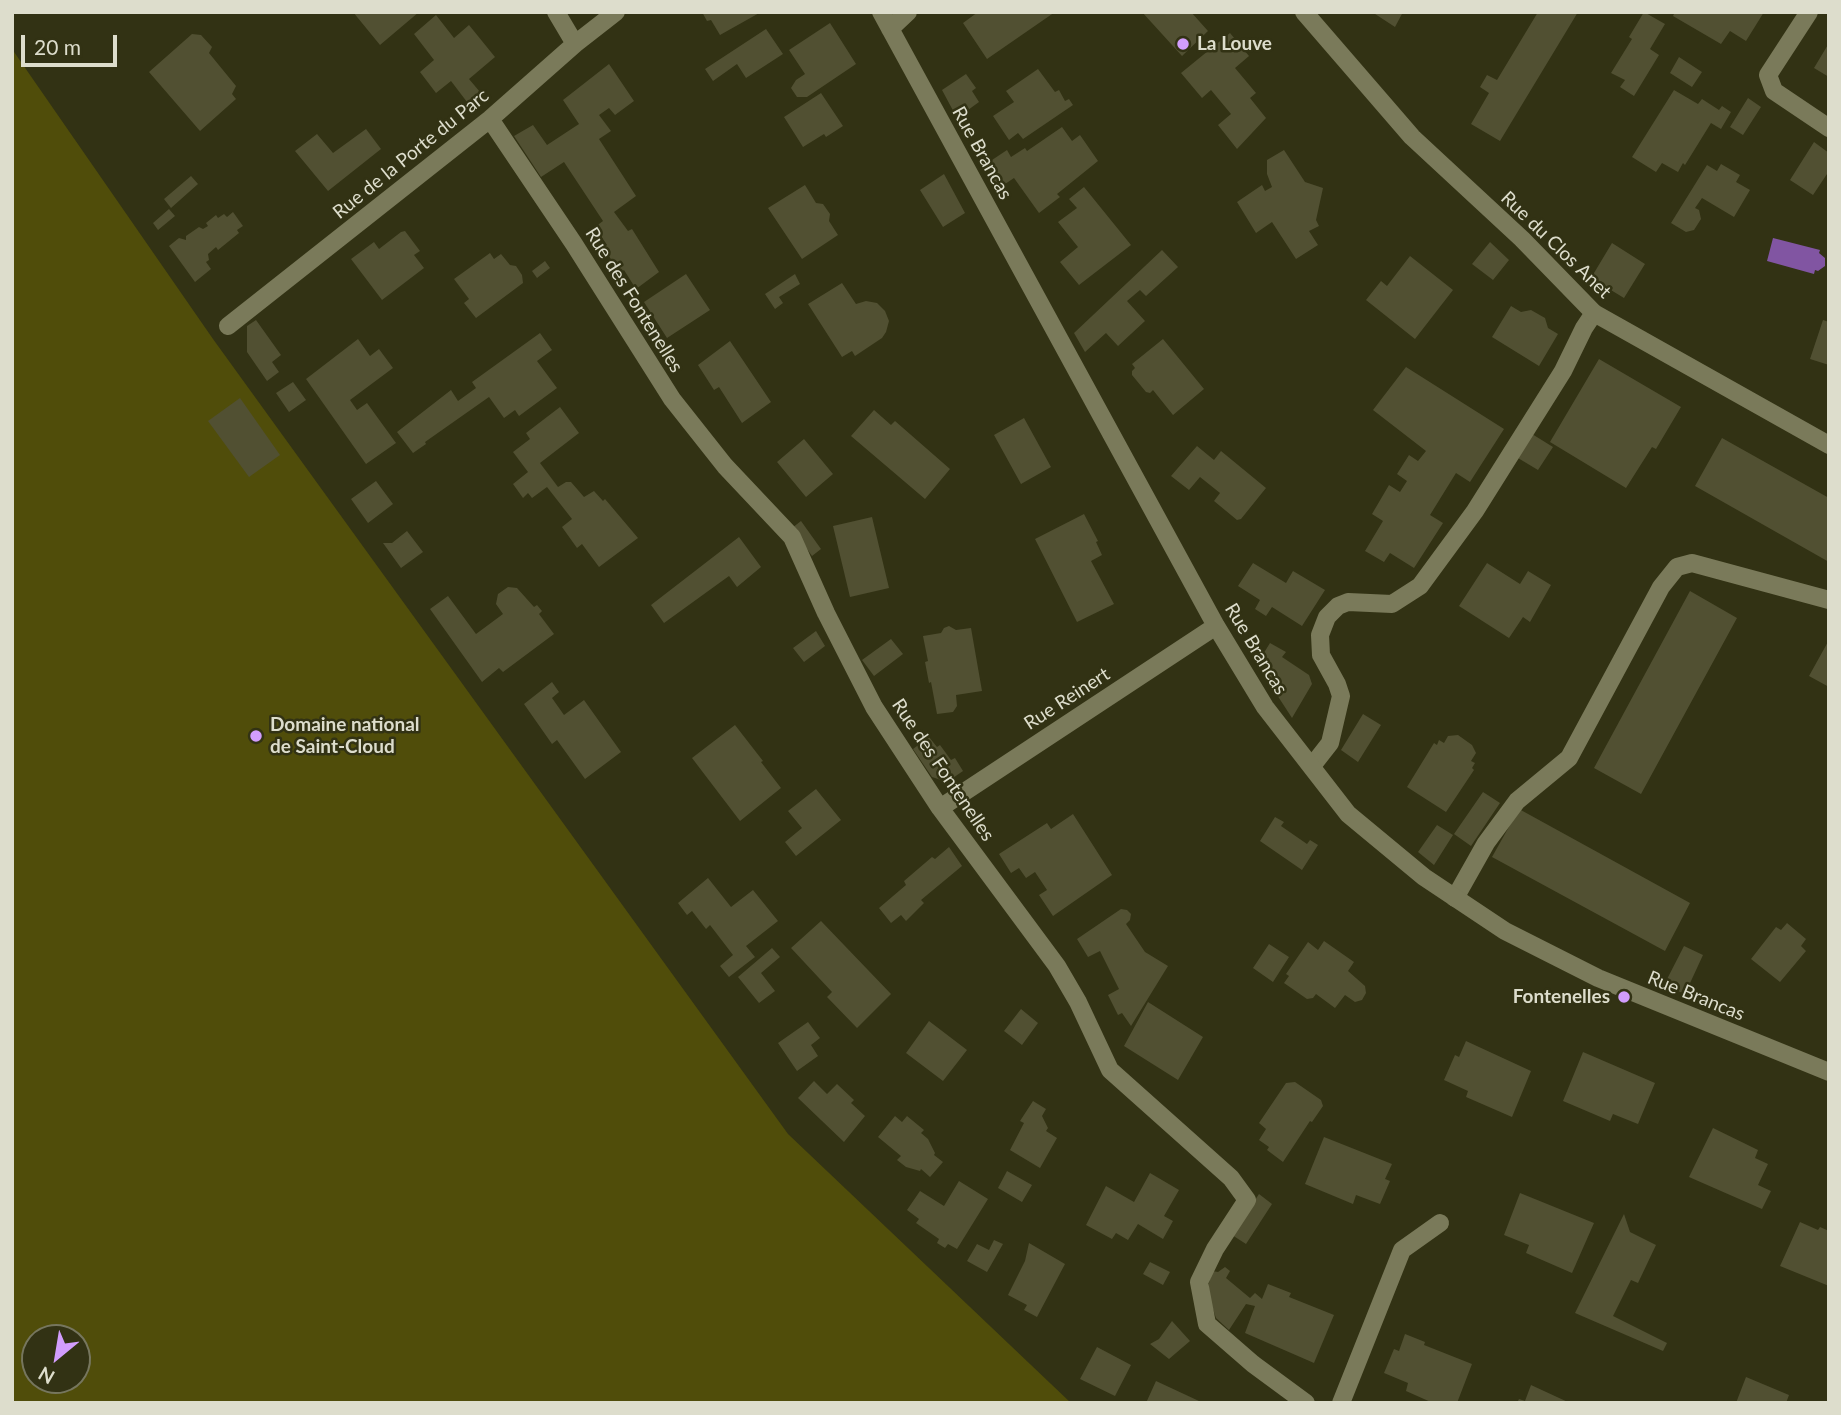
<!DOCTYPE html>
<style>
body{margin:0}
#map{position:relative;width:1841px;height:1415px;overflow:hidden;background:#323214;font-family:Lato,sans-serif}
canvas{display:block}
.frame{position:absolute;inset:0;border:14px solid #ddc;pointer-events:none}
.north{position:absolute;left:21px;top:1324px;width:70px;height:70px;box-sizing:border-box;background:#323214;border:2px solid #76765e;border-radius:50%;rotate:210deg;font-size:19px;font-weight:700;line-height:28px;text-align:center;color:#ddc}
.north::after{content:'';display:block;margin:auto;width:24px;height:32px;background:#d29dfd;clip-path:polygon(50% 0,100% 100%,50% 72%,0 100%)}
.scale{position:absolute;left:21px;top:35px;width:96px;height:32px;box-sizing:border-box;border:4px solid #ddc;border-top:0;padding-left:9px;font-size:21px;line-height:24px;white-space:nowrap;color:#ddc;-webkit-text-stroke:5px #323214;paint-order:stroke}
</style>
<div id="map">
<canvas width="1841" height="1415"></canvas>
<div class="frame"></div>
<div class="north">N</div>
<div class="scale">20 m</div>
</div>
<script>
const context = document.querySelector('canvas').getContext('2d');
context.lineJoin = 'round';
function paint(path, color) {
  context.fillStyle = color;
  context.fill(path, 'evenodd');
}
function toPath(rows) {
  const path = new Path2D();
  for (const r of rows) {
    path.moveTo(r[0], r[1]);
    for (let i = 2; i < r.length; i += 2) path.lineTo(r[i], r[i + 1]);
  }
  return path;
}
function trace(path, color, width, dash) {
  context.strokeStyle = color;
  context.lineWidth = width;
  context.lineCap = dash ? 'butt' : 'round';
  context.setLineDash(dash || []);
  context.stroke(path);
}
function write(font, color, halo, rows, align = 'center') {
  context.font = font + ' Lato,sans-serif';
  context.lineWidth = 5;
  context.setLineDash([]);
  context.textBaseline = 'middle';
  context.strokeStyle = halo;
  context.fillStyle = color;
  for (const [text, x, y, turn = 0] of rows) {
    context.save();
    context.translate(x, y);
    context.rotate((+turn || 0) * Math.PI / 180);
    context.textAlign = isNaN(turn) ? turn : align;
    if (halo) context.strokeText(text, 0, 0);
    context.fillText(text, 0, 0);
    context.restore();
  }
}
const green = toPath([
 [12,49,213,339,788,1134,1071,1403,12,1403],
 [35,1338,77,1338,77,1380,35,1380]
]);
const water = toPath([
 [1773,238,1820,250,1819,253,1825,258,1825,266,1818,271,1815,270,1814,274,1767,261]
]);
const building = toPath([
 [353,12,419,12,380,45],
 [702,12,761,12,720,35,711,20,707,21],
 [978,12,1055,12,987,59,963,23],
 [1142,12,1191,12,1208,31,1182,56],
 [1372,12,1403,12,1395,27],
 [1538,12,1578,12,1500,141,1471,124,1489,93,1480,87,1487,75,1497,80],
 [1644,12,1665,24,1650,49,1659,55,1634,96,1620,87,1625,80,1611,73,1632,39,1629,37],
 [1675,12,1764,12,1746,41,1730,31,1721,44,1673,16],
 [436,15,454,38,469,25,495,57,469,79,480,92,467,102,451,81,436,93,420,72,434,60,414,34],
 [830,23,856,64,807,97,797,97,791,88,796,80,805,74,789,50],
 [766,29,783,54,746,78,737,64,713,81,705,69],
 [1230,33,1249,56,1235,68,1256,93,1250,98,1266,118,1237,149,1218,125,1231,114,1211,90,1202,98,1181,73],
 [192,34,201,35,212,47,209,53,236,86,232,94,236,99,200,131,149,72],
 [1829,43,1829,77,1814,68],
 [1679,57,1702,72,1692,87,1670,73],
 [609,64,634,101,615,115,609,108,599,115,611,131,599,139,636,196,614,212,628,231,632,229,659,272,636,289,624,270,620,273,603,247,607,245,595,227,603,221,564,162,541,177,514,136,533,125,547,145,579,124,563,100],
 [1038,69,1055,92,1059,90,1065,101,1069,99,1073,105,1023,139,1018,133,1009,140,993,116,1014,102,1006,91],
 [966,74,976,88,972,91,979,102,957,118,942,90],
 [1674,90,1698,104,1702,99,1719,110,1722,106,1731,112,1721,129,1711,123,1685,165,1683,163,1678,172,1662,163,1656,172,1632,157],
 [821,93,843,126,826,137,824,134,803,147,784,117],
 [1748,98,1761,107,1743,135,1730,127],
 [1062,127,1072,141,1080,135,1098,161,1057,194,1060,197,1039,213,1014,178,996,190,983,166,1007,150,1011,157,1025,148,1027,151],
 [366,129,381,149,328,191,295,151,317,134,333,153],
 [1814,142,1829,153,1829,171,1813,195,1790,180],
 [1284,150,1305,182,1323,188,1316,220,1319,226,1309,231,1318,245,1296,259,1272,222,1256,233,1237,202,1262,185,1265,191,1272,187,1267,174,1267,160],
 [1721,164,1740,175,1736,182,1750,190,1734,217,1702,198,1695,208,1699,210,1701,219,1694,230,1686,232,1671,223,1707,165,1717,171],
 [944,174,965,213,943,227,920,190],
 [191,176,198,184,171,208,164,199],
 [805,185,816,203,823,204,830,214,829,221,838,235,802,259,768,208],
 [1084,187,1131,245,1079,285,1060,262,1078,247,1058,222,1077,208,1069,199],
 [169,209,175,216,158,230,153,223],
 [233,212,243,226,237,230,239,233,218,250,216,247,208,254,209,260,206,262,211,269,195,282,169,246,179,238,186,240,186,236,199,227,203,229,208,226,206,223,216,215,218,218,224,214,227,217],
 [405,231,420,251,414,255,424,268,382,300,351,259,374,242,379,249,401,232],
 [1490,242,1509,260,1493,280,1472,264],
 [1612,243,1645,264,1624,298,1591,278],
 [1162,250,1178,267,1146,296,1140,290,1127,301,1145,321,1118,346,1106,333,1085,352,1074,333],
 [490,253,494,259,501,254,510,265,516,266,522,275,523,283,476,318,464,303,469,299,454,279],
 [1410,256,1453,290,1415,339,1366,300,1381,281,1387,286],
 [545,261,550,268,537,278,532,271],
 [686,274,710,310,667,338,644,302],
 [795,274,800,284,779,297,783,303,775,309,765,294],
 [842,283,856,304,866,301,877,303,885,311,889,321,886,332,882,338,855,356,852,351,842,357,808,304],
 [1511,306,1521,312,1531,310,1545,318,1548,328,1558,334,1539,366,1492,337],
 [256,320,281,355,272,362,279,372,267,381,247,352,247,326],
 [1823,320,1829,322,1829,365,1810,359],
 [540,333,552,350,537,361,557,388,519,416,515,410,504,418,489,397,425,442,426,444,413,453,397,432,451,390,458,401,476,388,472,382],
 [358,339,370,356,379,349,393,368,350,400,357,410,367,403,396,443,366,464,306,379],
 [1163,339,1204,389,1173,415,1153,390,1150,393,1146,392,1132,375,1132,371,1135,368,1132,364],
 [730,341,771,402,742,423,719,387,714,390,698,365],
 [1599,359,1681,407,1656,449,1652,447,1626,488,1550,442],
 [1406,367,1504,429,1470,482,1456,473,1430,515,1443,523,1414,568,1390,553,1384,562,1365,551,1383,521,1372,514,1389,485,1400,492,1407,481,1397,474,1409,455,1418,461,1426,451,1373,410],
 [293,382,306,400,289,412,276,393],
 [240,398,280,455,249,477,208,421],
 [560,407,579,433,540,463,558,487,566,482,571,482,584,497,594,491,603,501,605,499,638,538,599,567,582,544,577,548,562,527,572,519,547,487,532,498,528,493,523,498,513,484,528,472,513,452,530,439,526,433],
 [874,410,891,425,895,421,950,469,925,499,851,436],
 [1024,418,1051,467,1021,484,994,435],
 [1532,434,1553,447,1538,470,1518,458],
 [1722,438,1829,498,1829,562,1695,486],
 [804,439,833,474,806,497,777,462],
 [1197,446,1214,460,1221,451,1266,488,1241,519,1237,520,1214,501,1220,493,1200,477,1189,490,1171,476],
 [376,481,393,504,368,523,351,499],
 [1084,514,1098,541,1096,542,1102,555,1091,561,1114,604,1077,622,1035,539],
 [872,517,889,588,850,597,833,526],
 [801,521,821,549,812,556,792,528],
 [407,531,423,552,401,568,383,543,392,543],
 [739,537,761,567,737,587,729,576,664,623,651,605],
 [1253,563,1286,583,1293,571,1325,590,1302,626,1272,607,1266,616,1255,609,1260,600,1238,586],
 [1487,563,1520,584,1528,571,1551,585,1530,622,1523,617,1509,638,1459,606],
 [508,587,517,588,534,607,537,605,542,611,539,614,554,634,503,672,499,668,482,682,430,609,448,596,476,634,503,614,496,604,498,594],
 [1690,591,1737,618,1641,794,1594,768],
 [949,626,956,630,971,628,982,691,956,695,957,706,953,712,937,714,931,682,929,683,925,662,928,661,923,636,941,633,944,628],
 [816,631,825,646,804,662,793,648],
 [891,639,903,654,874,676,862,660],
 [1829,640,1829,687,1809,676],
 [1270,643,1286,652,1282,657,1309,675,1312,684,1292,718,1257,664],
 [552,682,559,692,552,698,564,715,584,700,621,752,585,779,557,740,552,744,524,704],
 [1363,714,1381,725,1358,762,1341,750],
 [735,725,763,761,761,762,781,788,740,821,692,758],
 [1458,735,1472,745,1476,753,1471,761,1475,763,1472,768,1474,770,1446,812,1407,787,1434,743,1437,745,1439,740,1444,743,1448,736],
 [929,737,937,747,940,745,951,760,955,758,963,771,947,782,932,777,913,749],
 [816,789,841,820,796,856,785,842,802,828,788,811],
 [1483,792,1500,803,1471,846,1454,834],
 [1519,809,1690,903,1665,951,1492,857],
 [1073,814,1112,875,1053,916,1039,895,1047,890,1035,872,1026,878,1019,868,1011,873,999,854,1047,823,1051,829],
 [1275,817,1284,822,1281,826,1307,844,1310,840,1318,845,1302,870,1260,841],
 [1437,825,1453,835,1434,865,1418,852],
 [949,847,962,866,921,900,924,903,906,921,901,915,891,923,879,908,906,885,904,881,932,857,935,859],
 [708,878,731,907,753,890,778,921,746,946,755,957,729,977,720,966,733,955,710,925,706,929,692,911,687,915,678,903],
 [1121,909,1127,910,1131,914,1130,920,1126,924,1145,952,1168,966,1131,1026,1122,1013,1118,1015,1108,995,1119,989,1100,951,1088,957,1077,939],
 [821,921,891,994,857,1028,827,997,832,992,791,948],
 [1787,923,1806,939,1801,946,1806,951,1780,982,1751,959,1776,927,1781,930],
 [1324,941,1354,962,1348,971,1365,986,1366,993,1362,1000,1355,1002,1345,995,1335,1008,1316,994,1313,998,1307,999,1284,983,1289,976,1286,974,1308,942,1318,950],
 [1269,944,1289,957,1273,982,1253,968],
 [1684,946,1703,955,1685,994,1664,985],
 [772,948,780,957,761,973,775,991,759,1003,738,977],
 [1148,1002,1203,1037,1178,1080,1124,1046],
 [1021,1009,1038,1023,1022,1045,1004,1031],
 [929,1021,967,1050,943,1081,906,1053],
 [808,1022,820,1038,811,1045,818,1056,797,1071,778,1043],
 [1466,1041,1531,1071,1512,1117,1466,1097,1468,1091,1444,1080,1455,1055,1459,1057],
 [1583,1052,1655,1083,1638,1124,1613,1114,1610,1121,1563,1101],
 [814,1081,827,1094,837,1084,854,1100,851,1103,865,1116,844,1142,798,1098],
 [1295,1082,1321,1100,1323,1106,1312,1122,1310,1121,1283,1162,1267,1150,1269,1147,1259,1140,1266,1129,1259,1123,1286,1083],
 [1033,1101,1046,1109,1042,1116,1048,1128,1046,1131,1057,1138,1040,1168,1010,1150,1024,1123,1020,1121],
 [895,1116,902,1122,907,1116,924,1130,921,1133,928,1139,935,1153,934,1155,943,1162,930,1177,921,1169,920,1171,906,1167,897,1160,901,1156,878,1137],
 [1713,1128,1758,1150,1755,1158,1768,1164,1758,1185,1771,1191,1762,1209,1689,1177],
 [1324,1137,1392,1164,1385,1179,1390,1181,1380,1204,1356,1195,1353,1204,1305,1184],
 [1007,1171,1032,1185,1022,1202,998,1188],
 [1150,1173,1179,1190,1164,1216,1173,1221,1163,1239,1138,1224,1128,1240,1116,1233,1112,1239,1086,1225,1106,1186,1134,1202],
 [959,1181,988,1199,957,1249,948,1244,945,1248,937,1243,939,1239,916,1223,919,1219,907,1210,920,1191,944,1206],
 [1520,1193,1594,1223,1572,1273,1526,1253,1529,1245,1504,1235],
 [1259,1194,1272,1204,1246,1244,1232,1235],
 [1624,1214,1630,1232,1656,1245,1638,1283,1631,1280,1613,1316,1667,1343,1663,1351,1575,1313],
 [1800,1222,1818,1230,1820,1227,1829,1231,1829,1286,1780,1266],
 [994,1240,1003,1244,987,1272,967,1261,977,1244,989,1250],
 [1029,1243,1065,1264,1037,1317,1024,1310,1027,1305,1008,1295,1025,1261],
 [1150,1262,1170,1272,1163,1285,1143,1274],
 [1225,1267,1230,1271,1226,1278,1250,1298,1255,1293,1262,1299,1268,1284,1291,1293,1289,1297,1334,1315,1314,1363,1245,1333,1255,1306,1246,1304,1229,1330,1216,1318,1208,1295,1209,1283,1212,1271,1218,1272],
 [1172,1321,1190,1341,1169,1359,1150,1344,1159,1339],
 [1405,1334,1425,1342,1424,1345,1472,1364,1457,1403,1433,1403,1406,1391,1408,1383,1384,1373,1394,1349,1399,1351],
 [1097,1347,1131,1365,1115,1396,1080,1379],
 [1746,1377,1789,1395,1786,1403,1736,1403],
 [1156,1381,1199,1401,1198,1403,1146,1403],
 [1531,1385,1570,1403,1517,1403,1519,1399,1525,1401]
]);
const lane = toPath([
 [1312,766,1330,743,1341,696,1337,684,1321,655,1320,635,1327,617,1338,606,1348,602,1392,604,1420,586,1475,511,1563,371,1584,328,1594,313],
 [1455,898,1486,843,1517,801,1569,758,1661,587,1677,567,1692,563,1829,600],
 [1341,1403,1402,1250,1440,1223]
]);
const street = toPath([
 [556,12,575,44],
 [881,12,1216,626,1265,707,1348,814,1424,877,1505,931,1598,978,1829,1072],
 [1304,12,1412,137,1522,239,1594,313,1829,445],
 [1809,12,1768,75,1774,91,1829,128],
 [890,29,908,12],
 [490,119,574,244,672,399,725,466,792,537,826,613,874,707,940,808,1057,966,1078,1002,1110,1070,1231,1178,1247,1200,1215,1249,1199,1282,1207,1324,1253,1364,1306,1403],
 [228,326,490,119,575,44,616,12],
 [940,808,1216,626]
]);
const markers = [
 [1183,44,7,"#d29dfd"],
 [256,736,7,"#d29dfd"],
 [1624,997,7,"#d29dfd"]
];
const poiNames = [
 ["La Louve",1197,44],
 ["Domaine national",270,725],
 ["de Saint-Cloud",270,747],
 ["Fontenelles",1610,997,"right"]
];
const streetNames = [
 ["Rue Brancas",982,153,61],
 ["Rue de la Porte du Parc",411,154,-39],
 ["Rue du Clos Anet",1556,245,44],
 ["Rue des Fontenelles",634,300,58],
 ["Rue Brancas",1256,649,59],
 ["Rue Reinert",1067,699,-33],
 ["Rue des Fontenelles",943,770,56],
 ["Rue Brancas",1696,996,22]
];
paint(green, '#504d0a');
paint(water, '#8155a2');
paint(building, '#515032');
trace(lane, '#7a7a5a', 18);
trace(street, '#7a7a5a', 18);
for (const [x, y, r, color] of markers) {
  const dot = new Path2D();
  dot.arc(x, y, r, 0, 2 * Math.PI);
  context.fillStyle = color;
  context.fill(dot);
  trace(dot, '#323214', 2.5);
}
write('bold 19px', '#ddc', '#323214', poiNames, 'left');
write('19px', '#ddc', '#323214', streetNames);
</script>
